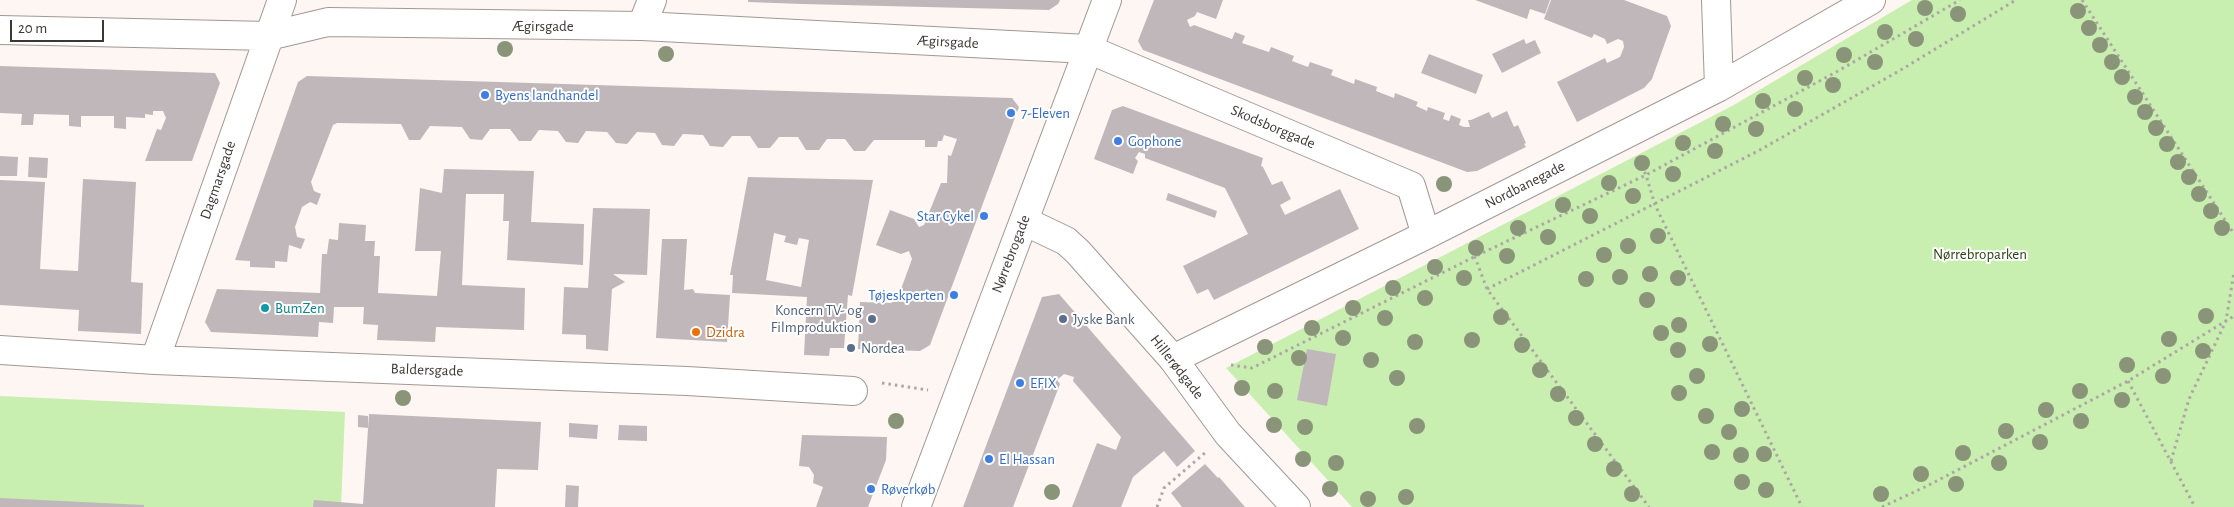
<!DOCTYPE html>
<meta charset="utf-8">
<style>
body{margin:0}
#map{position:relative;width:2234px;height:507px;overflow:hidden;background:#fef6f3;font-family:"Alegreya Sans",sans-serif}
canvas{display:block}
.scale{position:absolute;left:10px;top:20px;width:94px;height:22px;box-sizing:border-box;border:2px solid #3b3735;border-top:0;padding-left:6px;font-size:15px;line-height:18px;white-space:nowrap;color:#3b3735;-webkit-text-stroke:4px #fff;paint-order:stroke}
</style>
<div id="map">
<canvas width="2234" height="507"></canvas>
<div class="scale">20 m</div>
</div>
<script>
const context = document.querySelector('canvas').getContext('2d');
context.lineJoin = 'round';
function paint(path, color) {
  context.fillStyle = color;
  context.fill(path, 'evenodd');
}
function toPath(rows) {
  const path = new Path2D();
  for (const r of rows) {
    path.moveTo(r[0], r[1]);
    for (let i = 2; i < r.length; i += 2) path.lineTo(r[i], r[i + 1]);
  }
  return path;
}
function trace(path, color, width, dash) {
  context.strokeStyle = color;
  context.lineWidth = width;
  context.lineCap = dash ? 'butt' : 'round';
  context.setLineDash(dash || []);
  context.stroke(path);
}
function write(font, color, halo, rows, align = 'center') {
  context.font = font + ' "Alegreya Sans",sans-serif';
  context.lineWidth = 4;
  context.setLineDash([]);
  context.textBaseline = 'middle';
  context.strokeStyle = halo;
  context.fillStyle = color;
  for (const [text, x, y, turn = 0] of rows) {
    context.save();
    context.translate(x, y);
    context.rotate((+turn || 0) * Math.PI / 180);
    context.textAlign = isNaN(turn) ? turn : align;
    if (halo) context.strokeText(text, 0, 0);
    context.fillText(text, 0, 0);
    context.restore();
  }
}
const green = toPath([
 [1912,0,2234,0,2234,507,1352,507,1226,368,1732,106],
 [0,396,345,412,341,507,0,507]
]);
const building = toPath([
 [748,0,1060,0,1058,4,1049,10,802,4,748,2],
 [1154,0,1223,0,1216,19,1197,12,1195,16,1187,20,1190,27,1194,25,1232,39,1235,32,1245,36,1242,43,1269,52,1271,47,1294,56,1292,61,1308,67,1310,62,1333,70,1331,75,1354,84,1355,79,1377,87,1376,91,1394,98,1395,93,1418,102,1416,106,1427,111,1428,107,1445,113,1443,119,1449,121,1451,115,1461,119,1459,125,1464,127,1470,127,1468,120,1471,120,1489,112,1492,118,1507,111,1514,127,1518,125,1526,143,1524,144,1526,147,1477,171,1467,172,1143,50,1138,41],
 [1475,0,1550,0,1545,14,1530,9,1527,19],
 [1551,0,1624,0,1667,16,1671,26,1652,79,1644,88,1577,122,1557,82,1605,58,1607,63,1620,57,1624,47,1623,41,1618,39,1607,44,1605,39,1594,34,1592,38,1544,19],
 [1524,39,1526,44,1535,40,1541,53,1502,73,1492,54],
 [1429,54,1483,75,1476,94,1421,73],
 [0,66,215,73,220,83,192,161,145,161,157,129,161,130,166,118,163,111,153,111,153,115,145,114,145,118,126,117,126,129,114,128,114,116,81,116,81,127,69,126,69,115,34,114,33,125,21,125,22,114,0,113],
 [307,76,1012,98,1019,107,930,345,920,351,858,349,860,302,891,303,897,300,912,259,909,251,901,254,876,245,890,210,914,219,919,227,924,225,941,183,947,183,948,155,951,156,957,139,944,135,942,141,938,141,937,147,925,147,925,140,874,140,865,151,854,151,845,139,827,139,819,150,806,150,798,137,779,137,770,148,758,148,750,136,732,136,723,147,710,146,703,135,683,134,674,146,662,145,655,133,637,132,627,144,616,143,607,132,586,131,578,143,566,142,558,131,539,130,531,141,519,141,510,129,490,129,482,140,470,139,462,127,430,126,420,140,409,140,401,124,337,123,333,125,311,182,314,191,321,194,317,205,310,202,302,207,295,227,297,237,305,239,301,249,289,245,287,262,275,261,275,268,250,267,250,261,235,260,298,82],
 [1123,106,1263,158,1261,166,1263,167,1272,185,1282,181,1291,199,1280,205,1285,215,1340,189,1359,229,1214,300,1208,289,1197,294,1183,266,1248,234,1225,188,1145,158,1145,154,1139,152,1135,158,1138,161,1133,174,1094,159,1112,110],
 [0,156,18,157,17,176,0,176],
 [29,157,48,158,47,178,28,177],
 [444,169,534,171,531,222,584,224,583,265,507,260,509,221,503,221,504,194,466,194,462,285,525,288,524,330,436,327,435,342,377,340,378,325,363,324,364,307,334,307,333,323,319,322,318,337,211,332,205,322,217,289,320,293,322,254,327,254,329,239,338,240,339,223,366,225,365,241,375,241,374,256,380,256,378,293,437,296,441,251,415,251,420,188,442,193],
 [748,177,873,180,852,296,848,295,844,348,830,348,829,356,804,355,807,297,732,293,733,275,730,275],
 [774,233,786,236,784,242,797,245,799,238,809,240,801,287,766,280],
 [83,179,136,182,131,282,143,283,141,334,78,331,79,310,0,305,0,180,45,182,40,269,78,271],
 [1168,193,1217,211,1215,218,1166,200],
 [593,208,650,209,647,275,613,274,625,282,612,289,608,351,586,349,586,335,562,334,564,287,588,288],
 [662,239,687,239,684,290,693,289,695,293,730,295,727,342,656,338],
 [1059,294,1195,451,1177,467,1164,451,1133,477,1121,507,1072,507,1097,443,1116,450,1121,437,1073,381,1074,377,1064,374,1057,380,1060,384,1013,507,963,507,1042,297],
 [1307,349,1336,354,1327,406,1297,400],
 [369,414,541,422,538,470,497,469,495,507,313,507,314,500,363,504],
 [358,415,368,416,368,428,358,427],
 [569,423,598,425,597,439,569,437],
 [619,425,647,426,647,441,618,440],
 [802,435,887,437,886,460,868,507,816,507,823,487,813,483,814,475,809,467,799,466],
 [1205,464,1218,478,1219,477,1245,507,1182,507,1171,493],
 [566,485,579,486,578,507,565,507],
 [0,498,144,505,144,507,0,507]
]);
const path = toPath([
 [2082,0,2234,234],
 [1639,160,1646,175,1655,205,1802,507],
 [1470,244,1487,289,1649,507],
 [1487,289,1758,151,1899,71,2016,0],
 [1231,365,1252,368,1476,256,1646,175,1838,71,1960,0],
 [2128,381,2195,507],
 [882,383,928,390],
 [2171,461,2189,399,2226,321,2234,272],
 [1157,507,1164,488,1206,452],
 [1882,507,1927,486,2128,381,2234,316]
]);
const minor = toPath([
 [1716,0,1719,87],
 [642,26,652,0],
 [0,30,269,36,328,22,642,26,1088,49,1411,186,1426,235],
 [0,350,155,360,687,381,853,391],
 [1173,359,1426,235,1719,87,1871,0],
 [155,360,282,0]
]);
const tertiary = toPath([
 [1024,221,1066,241,1078,252,1173,359,1228,434,1296,507],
 [916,507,1107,0]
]);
const trees = [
 [1925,8],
 [2078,11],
 [1958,14],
 [2089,28],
 [1885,32],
 [1916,39],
 [2100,45],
 [505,49],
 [666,54],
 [1844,55],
 [1875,62],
 [2112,62],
 [2122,77],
 [1805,78],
 [1833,85],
 [2135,97],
 [1763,101],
 [1795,109],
 [2145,112],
 [1723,124],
 [2156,128],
 [1756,129],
 [1683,143],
 [2167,144],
 [1715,151],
 [2178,162],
 [1642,163],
 [1673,174],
 [2189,177],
 [1609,183],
 [1444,184],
 [2199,194],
 [1633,196],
 [1563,205],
 [2211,211],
 [1590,216],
 [1518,228],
 [2222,228],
 [1658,236],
 [1548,237],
 [1628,246],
 [1476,248],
 [1604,255],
 [1507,256],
 [1435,267],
 [1650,274],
 [1620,277],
 [1464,278],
 [1678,278],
 [1586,279],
 [1393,288],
 [1425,298],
 [1647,300],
 [1353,308],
 [2206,316],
 [1501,317],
 [1385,318],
 [1679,325],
 [1312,328],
 [1661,333],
 [1343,338],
 [2169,339],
 [1472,340],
 [1415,342],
 [1710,344],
 [1522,345],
 [1265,347],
 [1678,350],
 [2203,351],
 [1299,358],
 [1371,360],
 [2127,365],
 [1540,370],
 [1697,376],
 [2163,376],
 [1397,378],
 [1242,388],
 [1275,391],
 [2080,391],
 [1679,393],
 [1558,394],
 [403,398],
 [2122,400],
 [1742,409],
 [2046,410],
 [1706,416],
 [1576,418],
 [896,421],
 [2081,421],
 [1274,425],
 [1417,426],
 [1305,427],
 [2006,431],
 [1729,432],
 [2040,442],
 [1595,444],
 [1712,452],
 [1963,453],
 [1764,454],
 [1741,455],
 [1303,459],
 [1336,463],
 [1999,463],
 [1614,469],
 [1921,474],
 [1742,482],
 [1956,484],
 [1330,489],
 [1766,490],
 [1052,492],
 [1632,494],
 [1881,494],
 [1406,497],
 [1368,499]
];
const markers = [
 [485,95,5,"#3f7fe0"],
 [1011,113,5,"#3f7fe0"],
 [1118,141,5,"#3f7fe0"],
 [984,216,5,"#3f7fe0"],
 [954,295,5,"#3f7fe0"],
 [265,308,5,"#0f9aa8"],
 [872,319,5,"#5c6f8a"],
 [1063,319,5,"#5c6f8a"],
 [696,332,5,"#e8710a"],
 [851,348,5,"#5c6f8a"],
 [1020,383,5,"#3f7fe0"],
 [989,459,5,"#3f7fe0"],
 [871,489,5,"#3f7fe0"]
];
const streetNames = [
 ["Ægirsgade",543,26],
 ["Ægirsgade",948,42,3],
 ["Skodsborggade",1273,127,23],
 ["Dagmarsgade",218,180,-71],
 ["Nordbanegade",1525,185,-27],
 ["Nørrebrogade",1011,254,-69],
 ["Hillerødgade",1177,367,52],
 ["Baldersgade",427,370,2]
];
const shopNames = [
 ["Byens landhandel",495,95],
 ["7-Eleven",1021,113],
 ["Gophone",1128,141],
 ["Star Cykel",974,216,"right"],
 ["Tøjeskperten",944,295,"right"],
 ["EFIX",1030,383],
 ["El Hassan",999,459],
 ["Røverkøb",881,489]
];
const parkNames = [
 ["Nørrebroparken",1980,254]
];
const cultureNames = [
 ["BumZen",275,308]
];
const serviceNames = [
 ["Koncern TV- og",862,310,"right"],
 ["Filmproduktion",862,327,"right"],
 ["Jyske Bank",1073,319],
 ["Nordea",861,348]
];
const foodNames = [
 ["Dzidra",706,332]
];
paint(green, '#c8efaf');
paint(building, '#c0b7bb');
trace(minor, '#a19895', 30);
trace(tertiary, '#a19895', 30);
trace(path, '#ada6a4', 3, [2.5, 4]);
trace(minor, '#fff', 28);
trace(tertiary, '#fff', 28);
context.fillStyle = '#899478';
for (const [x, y] of trees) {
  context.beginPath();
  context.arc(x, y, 8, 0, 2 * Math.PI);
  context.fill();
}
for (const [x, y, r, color] of markers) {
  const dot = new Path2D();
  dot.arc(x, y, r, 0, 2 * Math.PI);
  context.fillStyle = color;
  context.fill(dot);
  trace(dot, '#fff', 2);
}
write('15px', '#3b3735', '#fff', streetNames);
write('15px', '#366cbe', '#fff', shopNames, 'left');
write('15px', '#294314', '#fff', parkNames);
write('15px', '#0d838f', '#fff', cultureNames, 'left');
write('15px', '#4e5e75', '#fff', serviceNames, 'left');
write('15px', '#c56008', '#fff', foodNames, 'left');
</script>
